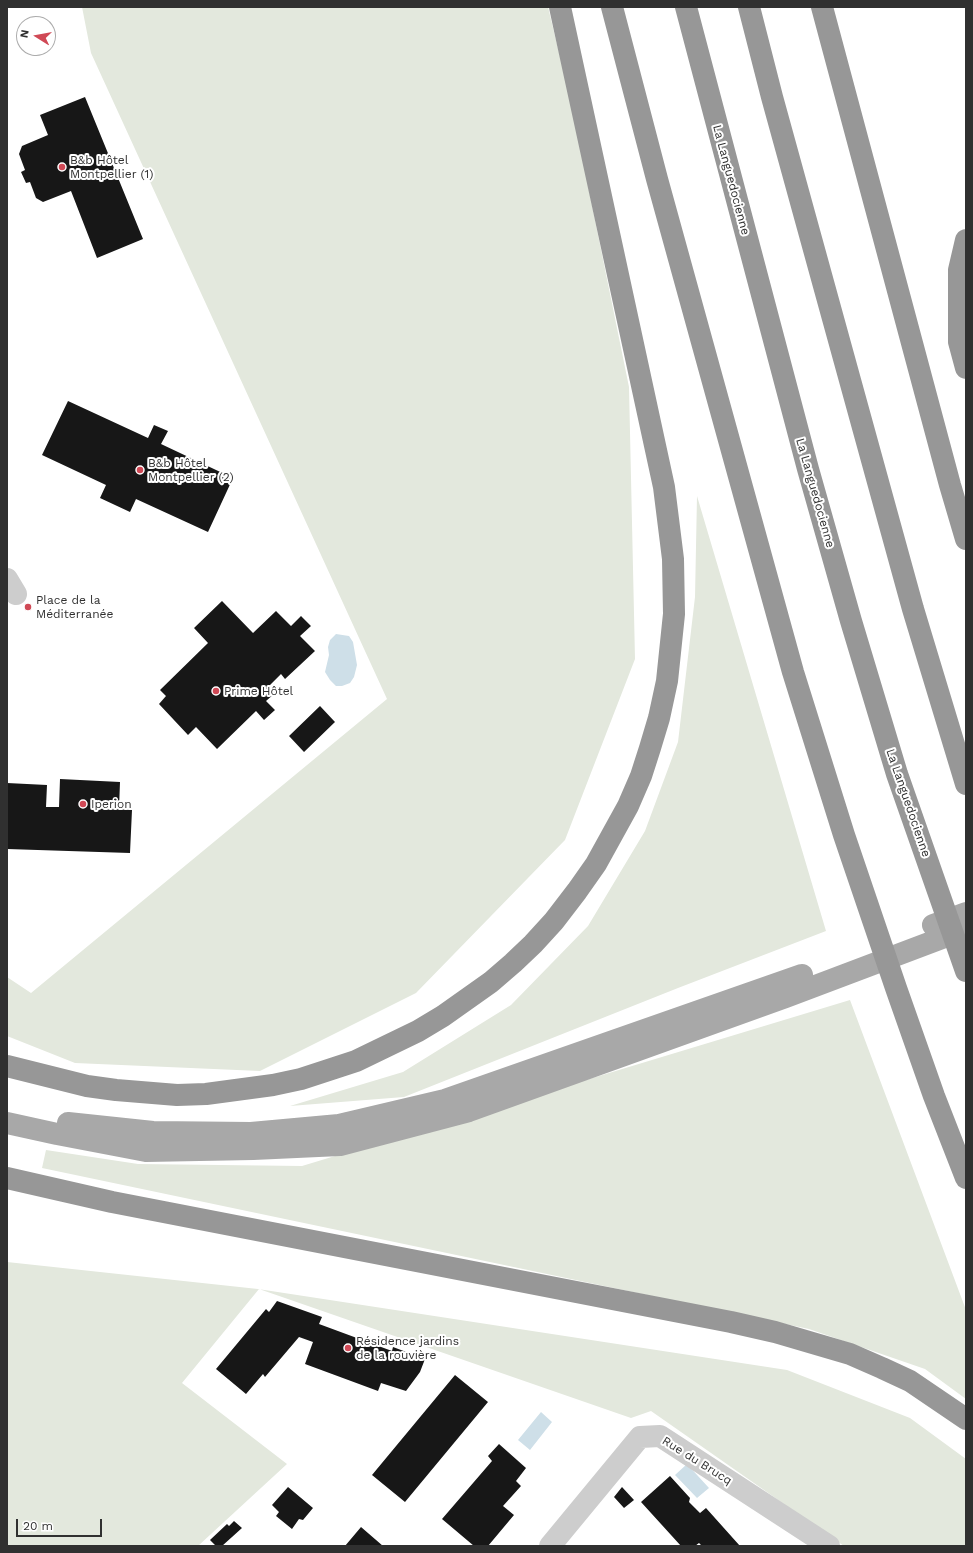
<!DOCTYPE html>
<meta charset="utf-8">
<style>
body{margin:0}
#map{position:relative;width:973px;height:1553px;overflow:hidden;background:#fff;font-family:"Work Sans",sans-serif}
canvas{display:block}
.frame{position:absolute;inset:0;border:8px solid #303030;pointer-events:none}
.north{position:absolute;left:16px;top:16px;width:40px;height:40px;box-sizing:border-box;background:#fff;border:1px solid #acacac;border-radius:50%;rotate:281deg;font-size:11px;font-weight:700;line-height:16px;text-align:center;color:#303030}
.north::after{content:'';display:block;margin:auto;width:14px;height:18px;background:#d04956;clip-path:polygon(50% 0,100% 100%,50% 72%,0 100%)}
.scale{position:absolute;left:16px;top:1519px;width:86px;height:18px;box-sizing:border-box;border:2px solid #303030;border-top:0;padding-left:5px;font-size:12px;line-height:14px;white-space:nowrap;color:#303030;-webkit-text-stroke:3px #fff;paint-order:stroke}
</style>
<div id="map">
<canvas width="973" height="1553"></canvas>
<div class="frame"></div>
<div class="north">N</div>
<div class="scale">20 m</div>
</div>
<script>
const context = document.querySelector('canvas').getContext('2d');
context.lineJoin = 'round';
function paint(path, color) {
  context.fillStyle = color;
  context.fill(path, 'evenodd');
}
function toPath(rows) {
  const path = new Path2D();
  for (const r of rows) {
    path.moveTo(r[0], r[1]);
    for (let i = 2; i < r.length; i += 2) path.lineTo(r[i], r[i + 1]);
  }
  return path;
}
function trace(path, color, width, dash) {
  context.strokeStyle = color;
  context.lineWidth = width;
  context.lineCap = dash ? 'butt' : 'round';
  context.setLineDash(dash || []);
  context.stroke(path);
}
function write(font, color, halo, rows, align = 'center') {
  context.font = font + ' "Work Sans",sans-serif';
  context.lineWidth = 4;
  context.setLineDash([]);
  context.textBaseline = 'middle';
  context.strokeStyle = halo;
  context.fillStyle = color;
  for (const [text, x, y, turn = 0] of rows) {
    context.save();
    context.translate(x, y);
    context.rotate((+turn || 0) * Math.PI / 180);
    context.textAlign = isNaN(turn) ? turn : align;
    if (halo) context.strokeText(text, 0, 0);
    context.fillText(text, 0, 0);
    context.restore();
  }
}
const green = toPath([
 [82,7,548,7,571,102,629,387,635,659,565,840,416,993,260,1071,75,1063,7,1036,7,977,31,993,387,699,91,53],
 [697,496,826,931,678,988,404,1097,290,1106,403,1072,511,1005,588,926,645,831,678,742,695,597],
 [850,1000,966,1310,966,1399,925,1369,809,1329,42,1168,46,1150,138,1164,302,1166],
 [7,1262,258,1289,787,1370,910,1418,966,1459,966,1546,844,1546,651,1411,631,1418,259,1289,182,1383,287,1464,198,1546,7,1546]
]);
const water = toPath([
 [336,634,349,636,353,642,357,665,354,677,350,683,342,686,336,686,330,680,325,672,329,655,328,647,330,640],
 [541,1412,552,1422,530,1450,518,1440],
 [687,1464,709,1488,697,1498,675,1475]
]);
const building = toPath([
 [85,97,143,239,97,258,71,191,43,202,36,198,30,182,26,183,21,172,25,170,19,154,22,146,48,135,40,115],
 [68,401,148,438,154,425,168,431,161,444,233,478,208,532,136,499,130,512,100,498,106,485,42,455],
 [222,601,253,633,276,611,291,626,301,616,311,626,300,636,315,651,285,679,281,674,268,687,274,694,266,701,275,710,264,720,256,711,217,749,196,727,188,735,159,704,166,696,160,690,208,643,194,628],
 [320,706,335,722,304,752,289,736],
 [60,779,120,782,119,809,132,810,130,853,7,849,7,783,47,785,46,807,59,807],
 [277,1301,322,1317,319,1324,392,1351,393,1347,425,1359,420,1372,406,1391,381,1383,378,1391,305,1364,313,1342,299,1337,265,1377,263,1374,246,1394,216,1369,266,1309,269,1312],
 [455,1375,488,1402,405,1502,372,1475],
 [499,1444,526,1468,516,1481,521,1486,503,1506,514,1515,488,1546,474,1546,442,1519,492,1461,488,1456],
 [670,1476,690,1498,689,1502,700,1513,706,1508,740,1546,702,1546,699,1543,695,1546,681,1546,641,1502],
 [288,1487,313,1508,303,1520,299,1519,292,1529,276,1516,279,1512,272,1505],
 [622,1487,634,1500,624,1508,614,1497],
 [234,1521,242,1528,222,1546,216,1546,210,1540,227,1524,229,1526],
 [361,1527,383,1546,345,1546]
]);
const minor = toPath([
 [7,579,16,594],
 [550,1546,640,1437,660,1436,829,1546]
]);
const primary = toPath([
 [933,925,966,913],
 [7,1123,57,1134,146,1151,253,1149,340,1145,469,1111,786,997,966,929],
 [68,1123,153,1132,251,1133,339,1125,445,1100,802,975]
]);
const motorway = toPath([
 [612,7,657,179,793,672,844,835,896,988,934,1096,966,1178],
 [686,7,808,469,851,621,897,774,966,971],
 [749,7,772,97,913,609,966,784],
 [822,7,950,485,966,539],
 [966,240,959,270,959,342,966,368],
 [7,1066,87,1086,116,1090,177,1095,206,1094,273,1085,301,1079,356,1061,418,1031,443,1016,491,982,513,963,533,944,554,921,577,891,596,864,628,806,641,776,650,748,659,718,667,681,674,614,673,559,664,487,560,7],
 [7,1178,112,1202,731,1322,775,1332,850,1354,882,1368,910,1381,966,1419]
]);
const markers = [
 [62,167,4,"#d04956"],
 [140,470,4,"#d04956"],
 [28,607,4,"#d04956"],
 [216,691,4,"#d04956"],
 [83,804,4,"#d04956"],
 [348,1348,4,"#d04956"]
];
const poiNames = [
 ["B&b Hôtel",70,160],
 ["Montpellier (1)",70,174],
 ["B&b Hôtel",148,463],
 ["Montpellier (2)",148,477],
 ["Place de la",36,600],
 ["Méditerranée",36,614],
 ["Prime Hôtel",224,691],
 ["Iperion",91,804],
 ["Résidence jardins",356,1341],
 ["de la rouvière",356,1355]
];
const streetNames = [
 ["La Languedocienne",731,180,75],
 ["La Languedocienne",815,493,74],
 ["La Languedocienne",908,803,71],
 ["Rue du Brucq",697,1461,32]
];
paint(green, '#e3e8dd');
paint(water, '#cedfe8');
paint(building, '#171717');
trace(minor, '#cdcdcd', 22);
trace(primary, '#a8a8a8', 22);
trace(motorway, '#979797', 22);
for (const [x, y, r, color] of markers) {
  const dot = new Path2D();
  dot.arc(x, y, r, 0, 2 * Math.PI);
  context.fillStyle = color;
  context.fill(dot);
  trace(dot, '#fff', 1.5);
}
write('12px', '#303030', '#fff', poiNames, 'left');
write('12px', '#303030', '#fff', streetNames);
</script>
